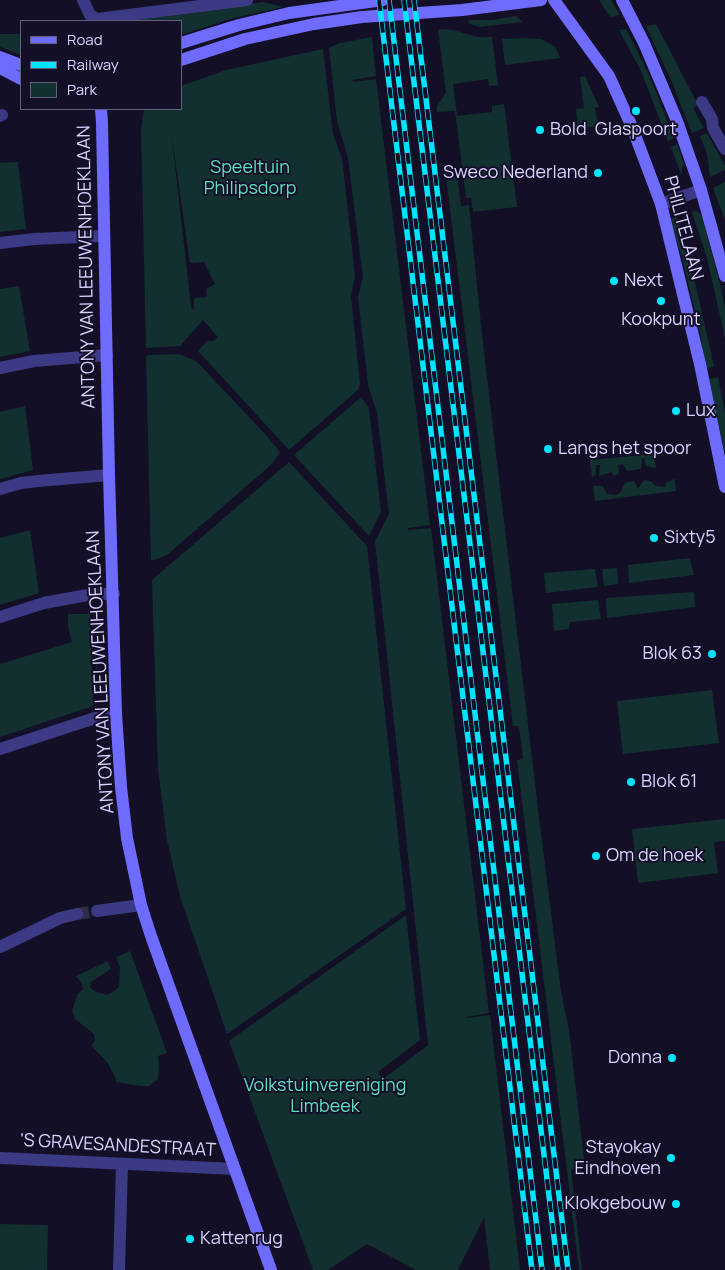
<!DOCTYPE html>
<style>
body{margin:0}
#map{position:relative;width:725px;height:1270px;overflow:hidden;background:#130f26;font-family:Manrope,sans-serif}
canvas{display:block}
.legend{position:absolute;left:20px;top:20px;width:162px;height:90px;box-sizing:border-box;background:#130f26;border:1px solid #625e7d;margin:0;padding:6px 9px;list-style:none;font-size:15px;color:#d9d4ff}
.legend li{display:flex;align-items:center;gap:10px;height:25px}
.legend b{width:25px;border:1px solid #625e7d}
</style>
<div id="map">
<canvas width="725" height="1270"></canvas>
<ul class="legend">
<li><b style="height:6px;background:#6f6bff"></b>Road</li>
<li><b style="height:6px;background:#00e5ff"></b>Railway</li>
<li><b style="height:14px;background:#12302f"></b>Park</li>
</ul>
</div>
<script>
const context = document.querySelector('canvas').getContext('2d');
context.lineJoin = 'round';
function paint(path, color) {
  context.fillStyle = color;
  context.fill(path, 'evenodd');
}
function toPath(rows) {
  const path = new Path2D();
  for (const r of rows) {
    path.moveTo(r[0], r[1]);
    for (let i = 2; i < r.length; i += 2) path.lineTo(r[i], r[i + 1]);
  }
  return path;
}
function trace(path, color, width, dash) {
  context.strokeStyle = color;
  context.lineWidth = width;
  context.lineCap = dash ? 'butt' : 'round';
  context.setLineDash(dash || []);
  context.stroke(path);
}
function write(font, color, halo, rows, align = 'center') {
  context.font = font + ' Manrope,sans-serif';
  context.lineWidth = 4;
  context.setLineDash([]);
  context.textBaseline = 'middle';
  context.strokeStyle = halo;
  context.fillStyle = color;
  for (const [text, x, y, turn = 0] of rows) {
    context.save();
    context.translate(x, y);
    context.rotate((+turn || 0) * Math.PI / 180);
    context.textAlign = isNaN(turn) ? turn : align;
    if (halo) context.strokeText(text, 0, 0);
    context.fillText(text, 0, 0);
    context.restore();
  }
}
const green = toPath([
 [599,0,611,0,620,15,610,17],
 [263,2,283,7,230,19,181,35,181,21,140,21,140,19],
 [516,16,522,22,479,27,468,23,469,20,492,20],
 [656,24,698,105,693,108,704,128,692,133,671,80,646,26],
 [438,29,453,30,478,37,492,37,498,85,489,86,488,79,453,84,457,116,492,112,492,106,504,104,517,207,473,212,471,198,466,198,455,111,437,112,437,106,446,93],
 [626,29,650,77,674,138,668,141,641,71,619,30],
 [0,34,21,34,21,55,0,47],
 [372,37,376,76,352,80,353,82,376,79,430,525,408,528,408,530,431,528,489,1013,467,1017,467,1018,490,1015,520,1270,490,1270,484,1217,458,1270,416,1270,367,1244,328,1270,313,1270,229,1041,406,915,420,1040,378,1072,383,1079,428,1045,375,541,389,514,377,413,368,385,358,297,363,278,348,158,337,121,329,48,340,43],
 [522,38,541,39,551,44,556,48,560,58,505,65,502,39],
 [323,49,333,134,342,158,355,276,351,296,360,384,358,390,289,450,198,351,207,341,214,341,218,337,203,320,180,346,146,348,141,130,144,109,181,109,181,86,226,70],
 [172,138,190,263,204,262,215,284,206,289,207,297,194,298,194,310,191,307],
 [585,76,599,107,595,108,598,126,578,129,576,109,584,108,580,77],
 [707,133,725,166,725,170,710,177,707,154,700,136],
 [677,144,684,163,681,174,671,147],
 [18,162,26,229,0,232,0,163],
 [457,175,461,206,469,205,482,335,538,809,561,992,569,1030,585,1168,571,1170,582,1270,579,1270,517,760,523,759,519,726,513,726,446,176],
 [725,182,725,220,713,188],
 [696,210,702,216,720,284,725,308,725,338,707,258,692,212],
 [677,217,689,256,714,366,706,369,700,333,683,261,670,219],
 [19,286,30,351,0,357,0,289],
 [179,354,196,361,267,436,280,452,272,464,167,555,151,561,146,357,149,355],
 [718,377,725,413,725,455,709,379],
 [361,397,369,408,381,512,369,536,294,455],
 [25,406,33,470,0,479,0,412],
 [654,454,656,468,646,466,644,458,642,458,641,469,627,471,623,464,618,465,619,472,617,475,613,475,612,472,599,476,600,465,596,465,596,475,592,477,590,460],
 [289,462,367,546,406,909,227,1034,180,896,167,840,158,769,152,580],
 [675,479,676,491,595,501,593,486,603,486,607,494,616,495,620,493,625,483,634,481,638,488,644,480,650,481,656,486,665,487,666,482],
 [30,530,39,593,0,605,0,538],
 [690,558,694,575,629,583,628,565],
 [617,568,618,584,604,586,602,569],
 [595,569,598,587,546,593,544,573],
 [694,592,695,607,607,618,606,598],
 [598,600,601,619,570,622,569,629,554,631,552,604],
 [68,614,90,614,93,706,0,737,0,664,72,642,68,627],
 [712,690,719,743,623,754,617,701],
 [725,819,725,841,714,842,718,873,638,883,632,829],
 [130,951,167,1053,158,1056,159,1066,158,1079,149,1086,140,1086,116,1082,115,1077,107,1062,92,1046,95,1040,94,1034,75,1019,72,1010,78,994,83,989,82,984,76,976,108,961,111,969,91,982,90,987,94,991,107,995,115,991,119,986,120,968,116,957],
 [0,1224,48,1225,47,1270,0,1270]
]);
const streetTunnel = toPath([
 [77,914,97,911]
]);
const street = toPath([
 [83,0,90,15,97,19,247,0],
 [702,102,712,119,713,128,725,149],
 [0,116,2,115],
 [661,204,701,190],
 [0,243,34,239,104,236],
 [0,368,34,361,107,355],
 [0,489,21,483,38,481,109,475],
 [0,617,44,603,93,594,114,594],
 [0,749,95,718,116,714],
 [97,911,141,905],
 [0,947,60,918,77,914],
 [0,1158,235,1169],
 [119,1270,122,1164]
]);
const secondary = toPath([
 [554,0,609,76,632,127,661,204,700,364,725,487],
 [622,0,644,43,677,121,701,190,725,276],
 [181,43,239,25,289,13,383,0],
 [0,57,21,65],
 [181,60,245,39,314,24,362,17,462,10,541,0],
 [0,68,21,79],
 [101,109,102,123,109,475,116,714,121,787,127,838,141,905,151,936,271,1270]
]);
const rail = toPath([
 [379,0,532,1270],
 [389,0,542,1270],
 [404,0,558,1270],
 [414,0,568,1270]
]);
const markers = [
 [636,111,5,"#00e5ff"],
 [540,130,5,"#00e5ff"],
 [598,173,5,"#00e5ff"],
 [614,281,5,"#00e5ff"],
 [661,301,5,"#00e5ff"],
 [676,411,5,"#00e5ff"],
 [548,449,5,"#00e5ff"],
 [654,538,5,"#00e5ff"],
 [712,654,5,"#00e5ff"],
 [631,782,5,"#00e5ff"],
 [596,856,5,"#00e5ff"],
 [672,1058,5,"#00e5ff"],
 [671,1158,5,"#00e5ff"],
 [676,1204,5,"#00e5ff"],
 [190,1239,5,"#00e5ff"]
];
const poiNames = [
 ["Bold",550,130],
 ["Glaspoort",636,130,"center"],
 ["Sweco Nederland",588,173,"right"],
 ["Next",624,281],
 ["Kookpunt",661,320,"center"],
 ["Lux",686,411],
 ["Langs het spoor",558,449],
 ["Sixty5",664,538],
 ["Blok 63",702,654,"right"],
 ["Blok 61",641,782],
 ["Om de hoek",606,856],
 ["Donna",662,1058,"right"],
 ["Stayokay",661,1148,"right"],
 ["Eindhoven",661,1169,"right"],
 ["Klokgebouw",666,1204,"right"],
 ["Kattenrug",200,1239]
];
const parkNames = [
 ["Speeltuin",250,168],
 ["Philipsdorp",250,189],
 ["Volkstuinvereniging",325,1086],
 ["Limbeek",325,1107]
];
const streetNames = [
 ["PHILITELAAN",683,228,75],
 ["ANTONY VAN LEEUWENHOEKLAAN",87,267,-91],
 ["ANTONY VAN LEEUWENHOEKLAAN",101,672,-93],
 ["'S GRAVESANDESTRAAT",118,1146,3]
];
paint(green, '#12302f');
trace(streetTunnel, '#312d47', 12, [12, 6]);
trace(street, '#3d3a85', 12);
trace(secondary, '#6f6bff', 12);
trace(rail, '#00e5ff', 5.5);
trace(rail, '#130f26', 4, [11]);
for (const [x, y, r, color] of markers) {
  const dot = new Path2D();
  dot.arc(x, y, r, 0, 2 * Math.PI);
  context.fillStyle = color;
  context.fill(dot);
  trace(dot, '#130f26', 2);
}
write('18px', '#d9d4ff', '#130f26', poiNames, 'left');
write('18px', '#5fe0c0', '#130f26', parkNames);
write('18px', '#d9d4ff', '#130f26', streetNames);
</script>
